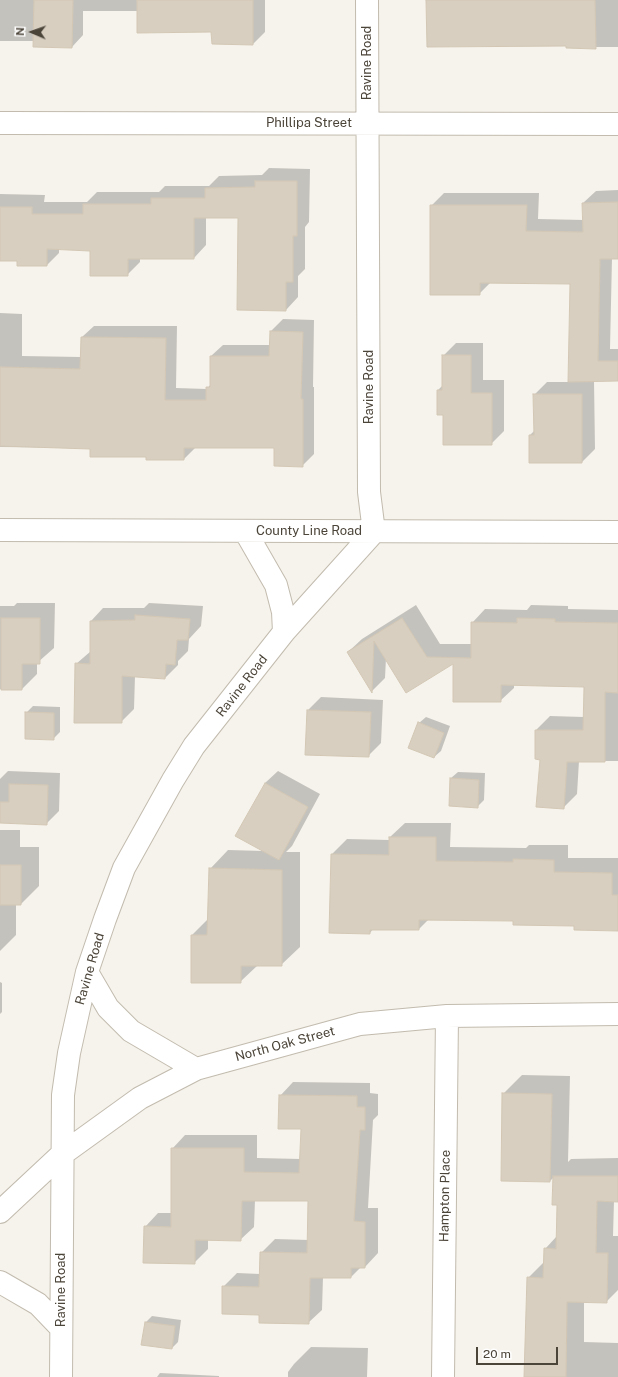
<!DOCTYPE html>
<style>
body{margin:0}
#map{position:relative;width:618px;height:1377px;overflow:hidden;background:#f6f3ec;font-family:"Public Sans",sans-serif}
canvas{display:block}
.north{position:absolute;left:12px;top:12px;width:40px;height:40px;-webkit-text-stroke:3px #fff;paint-order:stroke;rotate:272deg;font-size:11px;font-weight:700;line-height:16px;text-align:center;color:#4b4439}
.north::after{content:'';display:block;margin:auto;width:14px;height:18px;background:#4b4439;clip-path:polygon(50% 0,100% 100%,50% 72%,0 100%)}
.scale{position:absolute;left:476px;top:1347px;width:82px;height:18px;box-sizing:border-box;border:2px solid #4b4439;border-top:0;padding-left:5px;font-size:12px;line-height:14px;white-space:nowrap;color:#4b4439;-webkit-text-stroke:3px #fff;paint-order:stroke}
</style>
<div id="map">
<canvas width="618" height="1377"></canvas>
<div class="north">N</div>
<div class="scale">20 m</div>
</div>
<script>
const context = document.querySelector('canvas').getContext('2d');
context.lineJoin = 'round';
function paint(path, color) {
  context.fillStyle = color;
  context.fill(path, 'evenodd');
}
function toPath(rows) {
  const path = new Path2D();
  for (const r of rows) {
    path.moveTo(r[0], r[1]);
    for (let i = 2; i < r.length; i += 2) path.lineTo(r[i], r[i + 1]);
  }
  return path;
}
function trace(path, color, width, dash) {
  context.strokeStyle = color;
  context.lineWidth = width;
  context.lineCap = dash ? 'butt' : 'round';
  context.setLineDash(dash || []);
  context.stroke(path);
}
function write(font, color, halo, rows, align = 'center') {
  context.font = font + ' "Public Sans",sans-serif';
  context.lineWidth = 3;
  context.setLineDash([]);
  context.textBaseline = 'middle';
  context.strokeStyle = halo;
  context.fillStyle = color;
  for (const [text, x, y, turn = 0] of rows) {
    context.save();
    context.translate(x, y);
    context.rotate((+turn || 0) * Math.PI / 180);
    context.textAlign = isNaN(turn) ? turn : align;
    if (halo) context.strokeText(text, 0, 0);
    context.fillText(text, 0, 0);
    context.restore();
  }
}
const shadow = toPath([
 [0,0,265,0,265,32,253,44,213,43,212,31,138,11,83,11,83,35,72,47,34,41,0,41],
 [427,0,618,0,618,47,567,47,567,45],
 [269,168,310,169,309,222,305,227,305,269,298,276,298,297,286,310,239,217,206,217,206,245,194,258,140,258,140,262,127,275,91,250,59,249,59,253,47,265,18,260,0,260,0,194,45,195,44,202,87,202,97,192,159,192,165,186,209,186,219,176,262,175],
 [618,190,618,258,612,258,610,349,618,349,618,380,594,380,595,449,582,462,530,462,530,435,535,430,534,395,547,382,569,382,571,283,491,282,479,294,431,206,444,193,539,193,538,219,584,220,583,203,596,191],
 [0,313,22,314,22,356,81,357,82,337,94,326,177,326,176,388,207,389,211,384,211,356,223,345,270,345,271,331,283,319,314,320,313,387,314,387,314,454,302,466,275,447,196,447,184,459,147,456,91,448,0,447],
 [456,343,483,343,483,380,504,380,504,431,491,444,444,414,438,390,443,385,443,356],
 [17,603,55,603,54,648,37,663,37,674,22,689,0,689,0,606,14,606],
 [149,603,203,606,201,626,189,639,188,651,178,661,178,665,165,678,135,676,134,709,121,722,76,664,91,651,91,621,103,608,144,608],
 [416,605,440,644,472,644,472,623,485,609,527,610,531,605,568,606,568,609,618,610,618,761,579,761,577,794,563,808,541,759,536,730,550,716,584,717,585,686,514,685,514,688,500,701,454,662,386,658,385,678,372,691,348,652,362,639],
 [321,697,383,700,381,743,368,756,308,710],
 [33,706,60,707,60,732,53,739,26,713],
 [426,717,450,726,441,751,434,757,419,723],
 [8,771,60,773,59,811,46,824,0,822,0,779],
 [278,771,320,794,292,846,286,852,300,852,300,947,281,965,258,965,240,982,192,935,209,918,210,869,228,850,264,851,265,783],
 [458,772,485,773,484,800,477,807,450,805,451,778],
 [405,823,451,823,450,847,526,848,529,845,568,845,568,858,618,858,618,930,514,920,429,919,419,929,373,929,370,933,332,854,347,839,390,840,390,837],
 [0,830,20,830,20,847,39,847,39,886,21,904,16,904,16,935,0,951],
 [0,982,2,983,2,1012,0,1014],
 [522,1075,570,1076,568,1162,571,1159,618,1158,618,1201,614,1201,613,1236,618,1236,618,1290,606,1302,584,1301,584,1342,618,1343,618,1377,526,1377,528,1278,544,1262,545,1249,557,1236,558,1204,554,1177,550,1181,503,1094],
 [293,1082,370,1083,370,1093,378,1094,378,1115,373,1120,368,1208,378,1208,378,1253,365,1267,361,1267,351,1277,323,1277,322,1310,308,1323,260,1314,223,1287,237,1273,260,1274,261,1253,275,1239,309,1240,309,1200,255,1200,254,1227,240,1240,208,1240,208,1249,194,1263,145,1227,158,1213,172,1213,172,1149,185,1135,257,1135,257,1158,301,1159,302,1128,280,1096],
 [152,1316,181,1320,178,1342,172,1348,142,1344,146,1322],
 [311,1347,368,1348,367,1377,288,1377,288,1372,294,1364],
 [160,1373,219,1376,219,1377,157,1377]
]);
const building = toPath([
 [34,0,73,0,72,48,33,47,34,0],
 [137,0,253,0,253,45,212,44,211,32,137,33,137,0],
 [426,0,595,0,596,49,566,48,566,46,427,47,426,0],
 [255,181,297,181,297,236,293,236,293,282,286,282,286,311,237,310,238,218,194,218,194,259,128,259,128,276,90,276,90,251,47,249,47,266,17,266,17,261,0,261,0,207,32,207,32,214,83,214,83,204,151,204,151,198,205,198,205,188,255,187,255,181],
 [618,202,618,259,600,259,598,361,618,361,618,381,568,382,570,284,480,283,480,295,430,295,430,205,527,205,526,231,583,232,582,203,618,202],
 [270,331,303,332,301,399,303,399,303,467,274,466,274,448,184,448,184,460,146,460,146,457,90,457,90,449,0,446,0,367,80,369,81,337,166,338,165,400,206,400,206,387,210,387,210,356,269,356,270,331],
 [442,355,471,355,471,393,492,393,492,445,443,445,443,415,437,415,437,390,442,390,442,355],
 [533,394,582,394,582,463,529,463,529,435,534,435,533,394],
 [135,615,190,619,188,640,177,640,175,665,166,664,165,679,122,676,122,723,74,723,75,663,90,664,90,621,135,620,135,615],
 [1,618,40,618,40,664,22,664,22,690,1,690,1,618],
 [402,618,427,657,471,658,471,622,517,623,517,618,555,619,555,622,618,623,618,693,605,692,605,762,567,762,564,809,536,807,540,760,535,759,535,730,583,730,584,687,501,685,501,702,453,702,453,664,406,693,374,641,372,693,347,652,402,618],
 [307,710,371,712,369,757,305,755,307,710],
 [25,712,54,713,54,740,25,739,25,712],
 [418,722,444,733,434,758,408,748,418,722],
 [450,778,479,780,478,808,449,806,450,778],
 [265,783,308,807,279,860,235,836,265,783],
 [9,784,48,785,47,825,0,823,0,802,9,802,9,784],
 [389,837,436,837,436,861,513,862,513,859,554,860,554,872,612,873,612,895,618,895,618,931,574,930,574,926,513,925,513,921,419,920,419,930,370,930,370,934,329,933,331,854,389,855,389,837],
 [0,865,21,865,21,905,0,905,0,865],
 [209,868,282,870,282,966,241,966,241,983,191,983,191,935,207,935,209,868],
 [502,1093,552,1094,550,1182,501,1181,502,1093],
 [279,1095,357,1096,357,1107,365,1107,365,1130,360,1130,354,1221,365,1222,365,1268,351,1268,351,1278,310,1278,309,1324,259,1323,259,1315,222,1314,222,1286,259,1287,260,1252,307,1253,308,1201,242,1201,241,1241,195,1240,195,1264,143,1263,144,1226,171,1227,171,1148,244,1148,244,1172,299,1173,301,1129,278,1129,279,1095],
 [553,1176,618,1176,618,1202,597,1201,596,1253,608,1253,607,1303,567,1302,566,1377,524,1377,527,1277,543,1278,544,1248,556,1249,557,1205,552,1205,553,1176],
 [145,1322,175,1326,172,1349,141,1345,145,1322]
]);
const minor = toPath([
 [0,123,618,124],
 [0,530,618,532],
 [245,531,276,585,283,612,284,632],
 [87,972,108,1008,131,1031,196,1069],
 [0,1212,61,1155,140,1098,196,1069,360,1024,447,1016,618,1014],
 [0,1282,38,1304,61,1328],
 [61,1377,63,1095,69,1053,87,972,105,919,124,868,173,780,194,746,284,632,374,532,369,492,367,0],
 [443,1377,447,1016]
]);
const streetNames = [
 ["Ravine Road",367,63,-90],
 ["Phillipa Street",309,123],
 ["Ravine Road",369,387,-90],
 ["County Line Road",309,531],
 ["Ravine Road",242,686,-52],
 ["Ravine Road",90,969,-74],
 ["North Oak Street",285,1044,-15],
 ["Hampton Place",445,1196,-89],
 ["Ravine Road",61,1290,-90]
];
paint(shadow, '#0003');
paint(building, '#d8cfc1');
trace(building, '#d3c7b4', 1);
trace(minor, '#c2bbae', 24);
trace(minor, '#fff', 22);
write('13px', '#4b4439', '#fff', streetNames);
</script>
